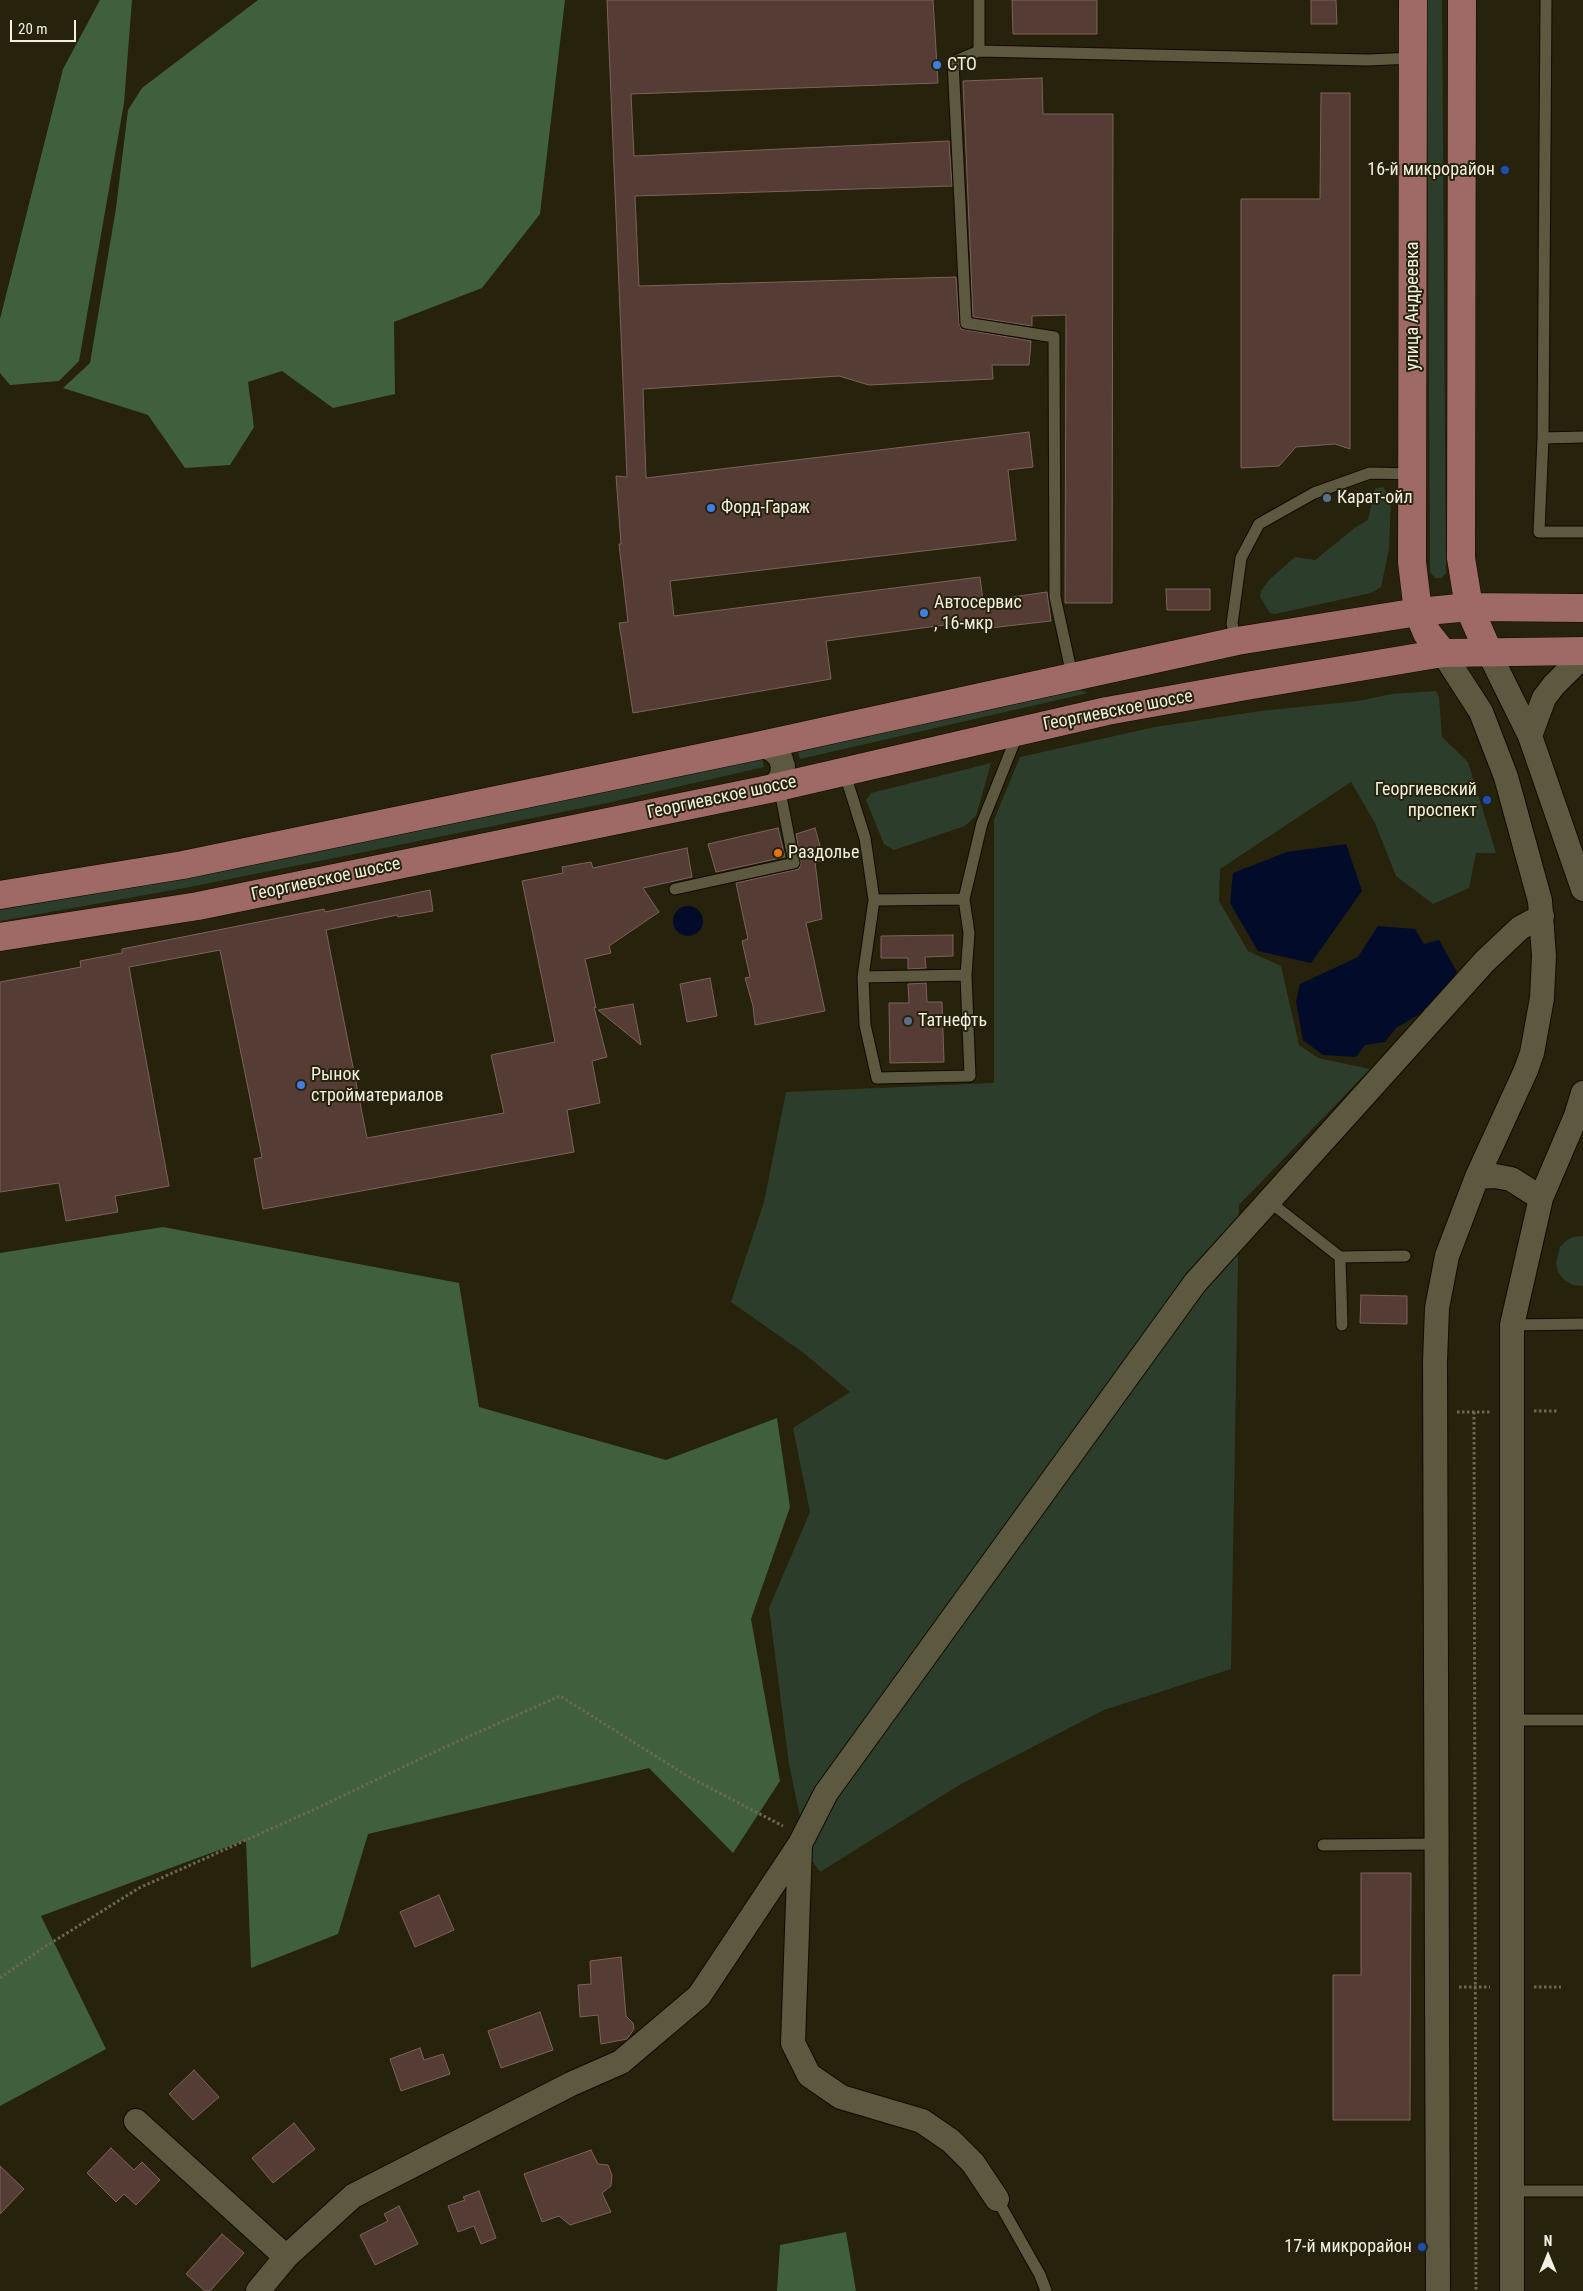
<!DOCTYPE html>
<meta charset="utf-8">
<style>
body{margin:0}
#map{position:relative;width:1583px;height:2291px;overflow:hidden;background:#26220b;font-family:"Roboto Condensed",sans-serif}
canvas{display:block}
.north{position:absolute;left:1523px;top:2231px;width:50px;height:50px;-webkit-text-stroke:4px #26220b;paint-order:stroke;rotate:0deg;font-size:14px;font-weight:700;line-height:20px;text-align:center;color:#f2f0e2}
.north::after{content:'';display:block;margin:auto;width:18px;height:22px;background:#f2f0e2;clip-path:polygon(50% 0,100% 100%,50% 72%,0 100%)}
.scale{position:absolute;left:10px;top:20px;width:66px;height:22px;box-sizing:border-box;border:2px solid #f2f0e2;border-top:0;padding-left:6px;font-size:15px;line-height:18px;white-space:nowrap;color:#f2f0e2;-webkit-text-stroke:4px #26220b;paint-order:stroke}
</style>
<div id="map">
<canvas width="1583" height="2291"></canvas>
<div class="north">N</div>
<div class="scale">20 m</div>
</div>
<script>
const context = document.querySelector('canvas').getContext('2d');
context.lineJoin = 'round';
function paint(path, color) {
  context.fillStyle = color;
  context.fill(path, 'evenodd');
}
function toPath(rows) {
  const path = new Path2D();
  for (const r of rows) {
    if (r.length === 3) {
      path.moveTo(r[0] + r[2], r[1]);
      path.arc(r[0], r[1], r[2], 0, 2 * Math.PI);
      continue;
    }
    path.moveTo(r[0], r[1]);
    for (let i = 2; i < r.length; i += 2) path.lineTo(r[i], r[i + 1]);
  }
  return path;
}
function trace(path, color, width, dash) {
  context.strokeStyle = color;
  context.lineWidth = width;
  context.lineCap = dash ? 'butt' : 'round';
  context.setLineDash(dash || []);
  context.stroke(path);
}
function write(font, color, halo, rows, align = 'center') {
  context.font = font + ' "Roboto Condensed",sans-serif';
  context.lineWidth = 4;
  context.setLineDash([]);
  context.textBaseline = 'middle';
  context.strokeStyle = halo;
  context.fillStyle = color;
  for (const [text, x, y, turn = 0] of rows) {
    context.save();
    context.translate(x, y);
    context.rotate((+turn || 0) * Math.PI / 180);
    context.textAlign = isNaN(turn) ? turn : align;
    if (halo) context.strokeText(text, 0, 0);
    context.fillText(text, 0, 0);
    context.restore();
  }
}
const green = toPath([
 [1427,0,1442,0,1446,573,1441,578,1435,578,1430,572],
 [1383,487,1391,498,1389,549,1381,587,1371,593,1275,614,1270,613,1260,597,1261,591,1269,580,1295,557,1315,560,1356,527,1368,520,1375,489],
 [1072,687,1088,693,800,759,797,749],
 [1436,691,1439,697,1442,737,1468,762,1496,853,1476,853,1469,888,1433,904,1396,876,1375,823,1351,782,1220,869,1219,901,1248,951,1281,966,1299,1045,1318,1058,1370,1069,1239,1205,1231,1669,1104,1710,961,1784,820,1872,808,1855,789,1764,769,1608,810,1512,793,1428,850,1392,805,1354,731,1302,764,1202,786,1092,994,1083,994,820,1020,757,1155,727,1260,711,1358,701,1392,694],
 [762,757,764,767,607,803,190,887,0,921,0,910,186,878,604,792],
 [991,763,976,816,965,826,894,850,884,844,866,800,871,793],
 [1583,1236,1583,1286,1582,1286,1573,1285,1564,1280,1558,1272,1556,1263,1560,1247,1566,1241,1573,1237]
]);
const forest = toPath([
 [100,0,132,0,124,103,79,361,59,381,10,385,0,373,0,319,63,69],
 [258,0,565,0,540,214,482,288,394,322,395,394,333,408,282,371,248,382,254,427,230,465,185,468,148,415,63,388,90,363,116,208,128,110,142,88],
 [163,1227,459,1283,479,1407,666,1460,777,1418,790,1507,751,1619,780,1781,733,1853,649,1768,368,1834,338,1934,251,1968,246,1840,41,1916,106,2049,0,2106,0,1253],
 [846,2232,856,2291,777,2291,780,2245]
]);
const water = toPath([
 [1346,844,1362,891,1311,963,1258,951,1230,903,1233,873,1287,852],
 [688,921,15],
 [1378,926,1415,929,1424,944,1439,940,1457,972,1435,1005,1396,1028,1385,1042,1365,1045,1356,1057,1323,1055,1303,1040,1296,1002,1300,984,1358,957]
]);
const building = toPath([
 [607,0,933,0,938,83,631,94,634,156,949,141,952,186,635,196,639,286,956,277,959,323,961,329,1031,341,1029,365,992,365,993,379,869,385,839,376,643,389,646,478,1029,432,1033,467,1008,470,1016,540,670,581,674,616,980,577,983,601,1047,592,1051,621,990,628,989,619,826,641,831,679,633,713,619,623,628,622,619,544,621,544,616,476,627,477,607,0],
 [1012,0,1097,0,1097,34,1013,34,1012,0],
 [1311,0,1336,0,1337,24,1311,24,1311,0],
 [1042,78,1043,114,1113,114,1112,603,1065,603,1066,315,1032,316,1032,326,973,317,963,81,1042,78],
 [1321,93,1350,93,1350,449,1335,444,1296,447,1279,466,1241,468,1241,199,1320,199,1321,93],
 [1166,589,1210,589,1210,610,1167,610,1166,589],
 [778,828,785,857,716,872,708,844,778,828],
 [815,828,824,860,815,862,822,919,806,923,825,1011,755,1025,753,1006,745,978,750,977,742,941,748,939,736,883,799,869,801,862,796,834,815,828],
 [687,848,692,877,643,888,659,912,609,946,611,953,585,959,596,1008,594,1007,607,1057,592,1061,600,1103,567,1110,574,1152,263,1209,254,1159,262,1157,220,950,129,967,169,1186,115,1196,118,1212,66,1221,59,1183,0,1192,0,982,81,967,80,961,122,953,122,949,324,909,325,912,430,890,433,911,398,917,397,915,326,930,367,1138,504,1113,491,1055,555,1042,522,881,563,873,562,867,591,862,593,868,687,848],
 [953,935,953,956,925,957,926,968,908,969,908,958,881,958,881,936,953,935],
 [710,978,717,1016,687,1022,680,984,710,978],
 [926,983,927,1002,942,1002,944,1062,890,1063,889,1003,909,1003,908,984,926,983],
 [633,1004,641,1045,598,1010,633,1004],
 [1361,1295,1407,1296,1407,1324,1360,1323,1361,1295],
 [1361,1873,1411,1873,1410,2120,1333,2120,1333,1975,1361,1975,1361,1873],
 [439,1895,454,1930,415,1947,400,1912,439,1895],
 [621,1957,626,2016,633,2023,634,2029,627,2039,601,2044,598,2015,580,2017,578,1985,591,1984,590,1961,621,1957],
 [540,2012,553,2050,501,2068,488,2031,540,2012],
 [420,2048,424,2060,443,2054,450,2074,401,2091,390,2059,420,2048],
 [194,2070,219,2097,193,2120,169,2094,194,2070],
 [294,2123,315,2149,273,2183,252,2158,294,2123],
 [111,2148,134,2170,142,2162,160,2180,136,2205,124,2194,116,2202,87,2173,111,2148],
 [591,2150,598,2164,608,2165,612,2175,611,2186,602,2193,611,2212,570,2225,559,2216,542,2222,524,2174,591,2150],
 [0,2166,24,2189,0,2214,0,2166],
 [479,2191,496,2238,481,2244,474,2226,458,2232,448,2206,465,2200,463,2197,479,2191],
 [399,2206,418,2244,375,2265,360,2235,388,2221,384,2214,399,2206],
 [222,2234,244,2253,210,2291,205,2291,186,2274,222,2234]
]);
const path = toPath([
 [1534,1411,1558,1411],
 [1457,1412,1491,1412],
 [1474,1412,1476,2291],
 [0,1978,43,1948,139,1888,313,1810,445,1747,560,1696,689,1777,783,1826],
 [1459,1987,1490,1987],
 [1534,1987,1561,1987]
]);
const service = toPath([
 [979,0,979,51],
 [1546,0,1543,438,1539,532,1583,532],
 [1543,438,1583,437],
 [1237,641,1232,624,1241,558,1259,524,1314,493,1370,473,1413,474],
 [1072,675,1055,597,1054,337,966,323,953,62,979,51,1368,60,1413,58],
 [844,771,865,838,874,900,863,977,966,975,969,933,964,899,982,823,1018,733],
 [675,889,794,863,779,786],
 [874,900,964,899],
 [863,977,865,1025,877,1078,970,1076,966,975],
 [1270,1202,1340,1257,1342,1325],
 [1340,1257,1405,1256],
 [1512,1325,1583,1324],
 [1512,1720,1583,1720],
 [1323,1845,1436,1844],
 [1512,2191,1583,2191],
 [997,2199,1040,2275,1046,2291]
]);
const minor = toPath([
 [1488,651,1530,736,1583,889],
 [1530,736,1544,698,1554,685,1583,656],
 [757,746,767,747,774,751,780,757,783,766,782,775,778,782,769,789],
 [1477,1177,1495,1176,1511,1179,1541,1198],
 [800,1846,793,2043,809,2075,841,2097,922,2121,951,2141,973,2163,997,2199],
 [136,2121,286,2257,353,2196,571,2084,621,2062,699,1996,800,1844,826,1793,1195,1283,1485,961,1520,928,1542,916],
 [258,2291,286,2257],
 [1438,2291,1435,1361,1437,1308,1447,1256,1477,1177,1526,1070,1532,1053,1542,998,1544,956,1540,901,1506,777,1481,712,1443,653],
 [1512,2291,1512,1325,1541,1198,1576,1116,1583,1093]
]);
const primary = toPath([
 [1413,0,1412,562,1418,612,1427,633,1443,653],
 [1462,0,1461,558,1469,607,1488,651],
 [0,895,183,865,757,746,1237,641,1418,612,1469,607,1583,608],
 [0,937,198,906,769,789,1107,711,1246,686,1443,653,1583,651]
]);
const markers = [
 [937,65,5,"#3f7fe0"],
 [1505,170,5,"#1a4fb4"],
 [1327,498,5,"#5c6f8a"],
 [711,508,5,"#3f7fe0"],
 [924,613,5,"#3f7fe0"],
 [1487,800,5,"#1a4fb4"],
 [778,853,5,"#e8710a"],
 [908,1021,5,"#5c6f8a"],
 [301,1085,5,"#3f7fe0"],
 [1422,2247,5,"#1a4fb4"]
];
const poiNames = [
 ["СТО",947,65],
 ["16-й микрорайон",1495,170,"right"],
 ["Карат-ойл",1337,498],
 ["Форд-Гараж",721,508],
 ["Автосервис",934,603],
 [", 16-мкр",934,624],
 ["Георгиевский",1477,790,"right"],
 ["проспект",1477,811,"right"],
 ["Раздолье",788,853],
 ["Татнефть",918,1021],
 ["Рынок",311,1075],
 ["стройматериалов",311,1096],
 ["17-й микрорайон",1412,2247,"right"]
];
const streetNames = [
 ["улица Андреевка",1413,306,-90],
 ["Георгиевское шоссе",1118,711,-11],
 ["Георгиевское шоссе",722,798,-12],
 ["Георгиевское шоссе",326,880,-12]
];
paint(green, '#2c3e2b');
paint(forest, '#3f5f3d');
paint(water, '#020c2a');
paint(building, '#553c35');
trace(building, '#7d625b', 1);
trace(service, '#0f0b00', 13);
trace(minor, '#0f0b00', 26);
trace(primary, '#0f0b00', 29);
trace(path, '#6b6854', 3, [2.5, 2.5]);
trace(service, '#5d5840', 11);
trace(minor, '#5d5840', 24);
trace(primary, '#9f6965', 28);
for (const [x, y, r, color] of markers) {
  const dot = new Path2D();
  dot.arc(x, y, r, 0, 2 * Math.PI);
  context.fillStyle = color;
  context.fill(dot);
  trace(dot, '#26220b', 2);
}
write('18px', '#f2f0e2', '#26220b', poiNames, 'left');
write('18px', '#f2f0e2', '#26220b', streetNames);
</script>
